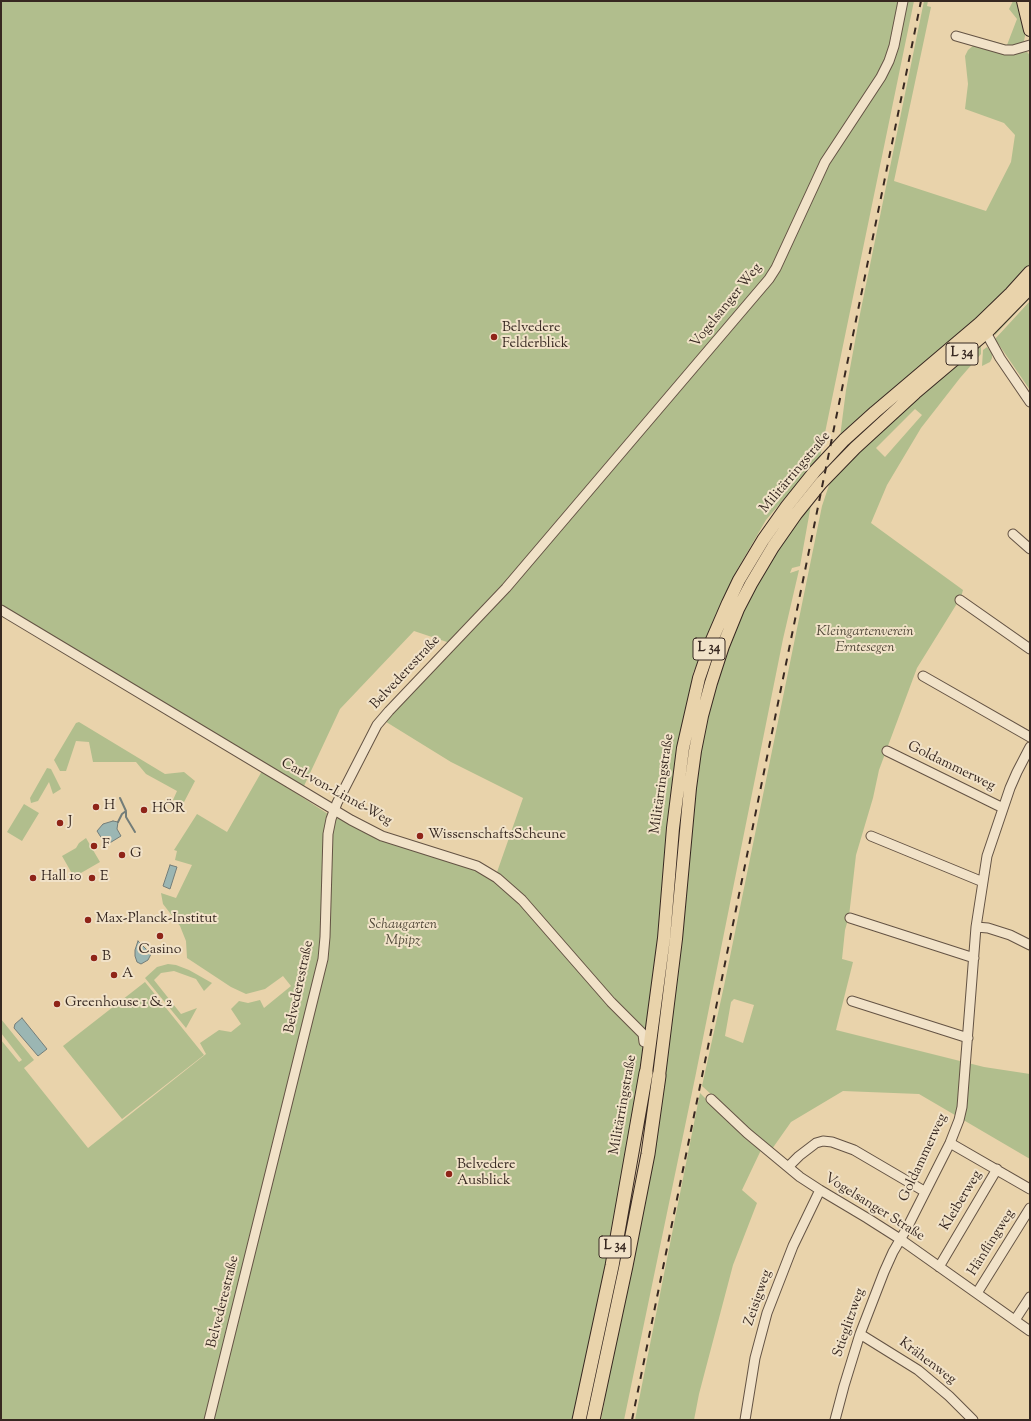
<!DOCTYPE html>
<meta charset="utf-8">
<style>
body{margin:0}
#map{position:relative;width:1031px;height:1421px;overflow:hidden;background:#e9d3ab;font-family:"Sorts Mill Goudy",serif}
canvas{display:block}
.frame{position:absolute;inset:0;border:2px solid #372821;pointer-events:none}
</style>
<div id="map">
<canvas width="1031" height="1421"></canvas>
<div class="frame"></div>
</div>
<script>
const context = document.querySelector('canvas').getContext('2d');
context.lineJoin = 'round';
function paint(path, color) {
  context.fillStyle = color;
  context.fill(path, 'evenodd');
}
function toPath(rows) {
  const path = new Path2D();
  for (const r of rows) {
    path.moveTo(r[0], r[1]);
    for (let i = 2; i < r.length; i += 2) path.lineTo(r[i], r[i + 1]);
  }
  return path;
}
function trace(path, color, width, dash) {
  context.strokeStyle = color;
  context.lineWidth = width;
  context.lineCap = dash ? 'butt' : 'round';
  context.setLineDash(dash || []);
  context.stroke(path);
}
function write(font, color, halo, rows, align = 'center') {
  context.font = font + ' "Sorts Mill Goudy",serif';
  context.lineWidth = 4;
  context.setLineDash([]);
  context.textBaseline = 'middle';
  context.strokeStyle = halo;
  context.fillStyle = color;
  for (const [text, x, y, turn = 0] of rows) {
    context.save();
    context.translate(x, y);
    context.rotate((+turn || 0) * Math.PI / 180);
    context.textAlign = isNaN(turn) ? turn : align;
    if (halo) context.strokeText(text, 0, 0);
    context.fillText(text, 0, 0);
    context.restore();
  }
}
const green = toPath([
 [1,1,914,1,820,457,766,520,737,570,693,673,673,793,663,901,642,1074,576,1420,1,1420,1,1040,19,1062,22,1060,1,1033,1,1019,34,1060,24,1068,88,1148,206,1054,200,1043,219,1030,231,1032,241,1024,231,1009,239,1001,248,1003,260,1000,264,1008,291,986,283,976,265,989,246,994,231,987,187,958,186,941,180,926,163,904,161,893,176,898,192,865,175,860,177,851,174,850,197,814,227,832,262,771,328,814,332,824,338,818,385,839,496,875,523,798,451,762,383,720,456,645,414,631,340,709,304,786,1,614],
 [924,1,928,1,927,6,931,7,894,181,986,211,1011,162,1015,135,1004,123,965,109,968,84,965,56,968,50,974,45,1018,53,1027,52,1030,55,1030,266,1003,294,972,323,866,412,840,437,846,390,860,314],
 [1013,1,1016,1,1025,30,1025,36,1024,41,1020,45,1013,47,996,46,989,40,1007,45,1017,19,1009,9],
 [1030,295,1030,298,995,335,994,332],
 [1030,301,1030,390,995,339],
 [978,345,981,347,981,354,960,378,921,428,887,485,871,523,963,590,961,597,917,668,879,770,873,798,856,855,849,916,845,930,842,959,853,962,836,1030,984,1067,1030,1074,1030,1159,919,1094,843,1091,791,1122,772,1149,702,1086,724,986,822,506,833,473],
 [915,409,922,415,885,457,876,448],
 [734,999,754,1005,743,1043,725,1036,731,1002],
 [987,347,992,353,992,358,990,362,982,366,983,350],
 [812,499,800,566,792,568,790,573,799,570,783,639,695,1078,624,1420,601,1420,605,1399,604,1391,659,1113,673,1010,687,888,694,791,701,744,710,699,736,625,772,555],
 [79,722,165,774,184,772,195,781,183,804,173,800,177,791,146,774,136,762,93,762,89,742,76,741,66,771,60,771,54,760,76,723],
 [47,768,51,769,61,789,53,794,49,782,38,801,31,803,30,798],
 [24,804,39,813,22,841,7,832],
 [86,838,100,862,74,877,62,856,76,848,79,843],
 [168,964,176,965,189,970,212,983,204,991,196,979,174,971,161,973,154,980,181,1014,197,1008,186,1028,145,978,157,967],
 [145,982,204,1055,122,1119,63,1046],
 [700,1093,726,1119,761,1150,742,1190,757,1203,733,1265,699,1394,694,1420,635,1420]
]);
const water = toPath([
 [113,821,118,822,117,829,121,836,108,844,104,842,97,831,103,824,113,821],
 [170,865,177,867,170,889,163,886,170,865],
 [138,941,147,950,150,947,155,949,155,952,151,954,148,960,141,964,137,962,135,956,135,950,138,941],
 [22,1018,47,1049,38,1056,14,1028,15,1024,22,1018]
]);
const stream = toPath([
 [126,812,126,817,135,832],
 [118,822,122,814,126,811,120,798]
]);
const minor = toPath([
 [956,36,1005,50,1013,50,1030,45],
 [984,329,1000,358,1030,402],
 [1013,534,1030,549],
 [960,600,1030,649],
 [1,610,351,820,382,836,477,866,497,878,522,900,611,1002,643,1034,644,1042],
 [923,676,1030,737],
 [887,751,1003,808],
 [871,836,983,882],
 [850,918,974,958],
 [976,927,988,928,1010,935,1030,945],
 [852,1001,968,1038],
 [711,1099,747,1133,800,1177,820,1190,867,1218,900,1239,1030,1331],
 [950,1143,1030,1189],
 [788,1167,799,1156,816,1143,823,1141,832,1142,854,1150,924,1191],
 [939,1267,997,1169],
 [977,1293,1030,1208],
 [1015,1320,1030,1297],
 [860,1334,918,1370,949,1396,973,1420],
 [209,1420,323,959,325,937,328,834,331,819,337,803,377,725,389,711,506,588,769,279,776,268,825,162,881,77,889,61,894,46,903,1],
 [745,1420,755,1358,767,1313,793,1246,820,1190],
 [835,1420,844,1386,860,1334,884,1272,893,1252,907,1228,950,1143,959,1120,962,1107,976,927,987,856,1010,788,1017,772,1030,747]
]);
const major = toPath([
 [1023,1,1030,30],
 [646,1073,664,938,673,828,683,748,699,678,712,640,728,603,739,580,763,540,787,506,815,471,844,440,875,412,980,323,1011,293,1030,272],
 [659,1076,676,939,690,788,695,751,702,716,711,683,723,646,738,609,751,584,773,547,796,514,821,483,855,448,915,393,986,333,1030,288]
]);
const highway = toPath([
 [579,1420,612,1266,646,1073],
 [593,1420,626,1266,648,1154,659,1076]
]);
const rail = toPath([
 [632,1420,921,1]
]);
const markers = [
 [494,337,4,"#8f2418"],
 [96,807,4,"#8f2418"],
 [144,810,4,"#8f2418"],
 [60,823,4,"#8f2418"],
 [420,836,4,"#8f2418"],
 [94,846,4,"#8f2418"],
 [122,855,4,"#8f2418"],
 [33,878,4,"#8f2418"],
 [92,878,4,"#8f2418"],
 [88,920,4,"#8f2418"],
 [160,936,4,"#8f2418"],
 [94,958,4,"#8f2418"],
 [114,975,4,"#8f2418"],
 [57,1004,4,"#8f2418"],
 [449,1174,4,"#8f2418"]
];
const shields = [
 [962,354,32],
 [709,649,32],
 [615,1247,32]
];
const shieldNames = [
 ["L 34",962,354],
 ["L 34",709,649],
 ["L 34",615,1247]
];
const streetNames = [
 ["Vogelsanger Weg",727,306,-51],
 ["Militärringstraße",796,473,-50],
 ["Belvederestraße",406,673,-47],
 ["Goldammerweg",951,767,26],
 ["Militärringstraße",663,784,-82],
 ["Carl-von-Linné-Weg",336,793,29],
 ["Belvederestraße",300,987,-78],
 ["Militärringstraße",624,1105,-80],
 ["Goldammerweg",924,1158,-65],
 ["Kleiberweg",962,1201,-59],
 ["Vogelsanger Straße",874,1208,32],
 ["Hänflingweg",992,1243,-58],
 ["Zeisigweg",759,1298,-71],
 ["Belvederestraße",224,1302,-76],
 ["Stieglitzweg",850,1323,-71],
 ["Krähenweg",927,1362,37]
];
const poiNames = [
 ["Belvedere",502,329],
 ["Felderblick",502,345],
 ["H",104,807],
 ["HÖR",152,810],
 ["J",68,823],
 ["WissenschaftsScheune",428,836],
 ["F",102,846],
 ["G",130,855],
 ["Hall 10",41,878],
 ["E",100,878],
 ["Max-Planck-Institut",96,920],
 ["Casino",160,951,"center"],
 ["B",102,958],
 ["A",122,975],
 ["Greenhouse 1 & 2",65,1004],
 ["Belvedere",457,1166],
 ["Ausblick",457,1182]
];
const parkNames = [
 ["Kleingartenverein",865,633],
 ["Erntesegen",865,649],
 ["Schaugarten",403,926],
 ["Mpipz",403,942]
];
paint(green, '#b1be8d');
paint(water, '#9bb6b3');
trace(water, '#737d79', 1);
trace(stream, '#737d79', 2);
trace(minor, '#645344', 11);
trace(major, '#372821', 14);
trace(highway, '#372821', 15);
trace(minor, '#f1e2c8', 9);
trace(major, '#e9d3ab', 12);
trace(highway, '#e9d3ab', 13);
trace(rail, '#372821', 2, [7, 7]);
for (const [x, y, r, color] of markers) {
  const dot = new Path2D();
  dot.arc(x, y, r, 0, 2 * Math.PI);
  context.fillStyle = color;
  context.fill(dot);
  trace(dot, '#f1e2c8', 1.5);
}
for (const [x, y, w] of shields) {
  const box = new Path2D();
  box.roundRect(x - w / 2, y - 11, w, 22, 3);
  context.fillStyle = '#f1e2c8';
  context.fill(box);
  trace(box, '#372821', 1);
}
write('bold 13px', '#372821', null, shieldNames);
write('14px', '#372821', '#f1e2c8', streetNames);
write('14px', '#372821', '#f1e2c8', poiNames, 'left');
write('italic 14px', '#4f4637', '#f1e2c8', parkNames);
</script>
